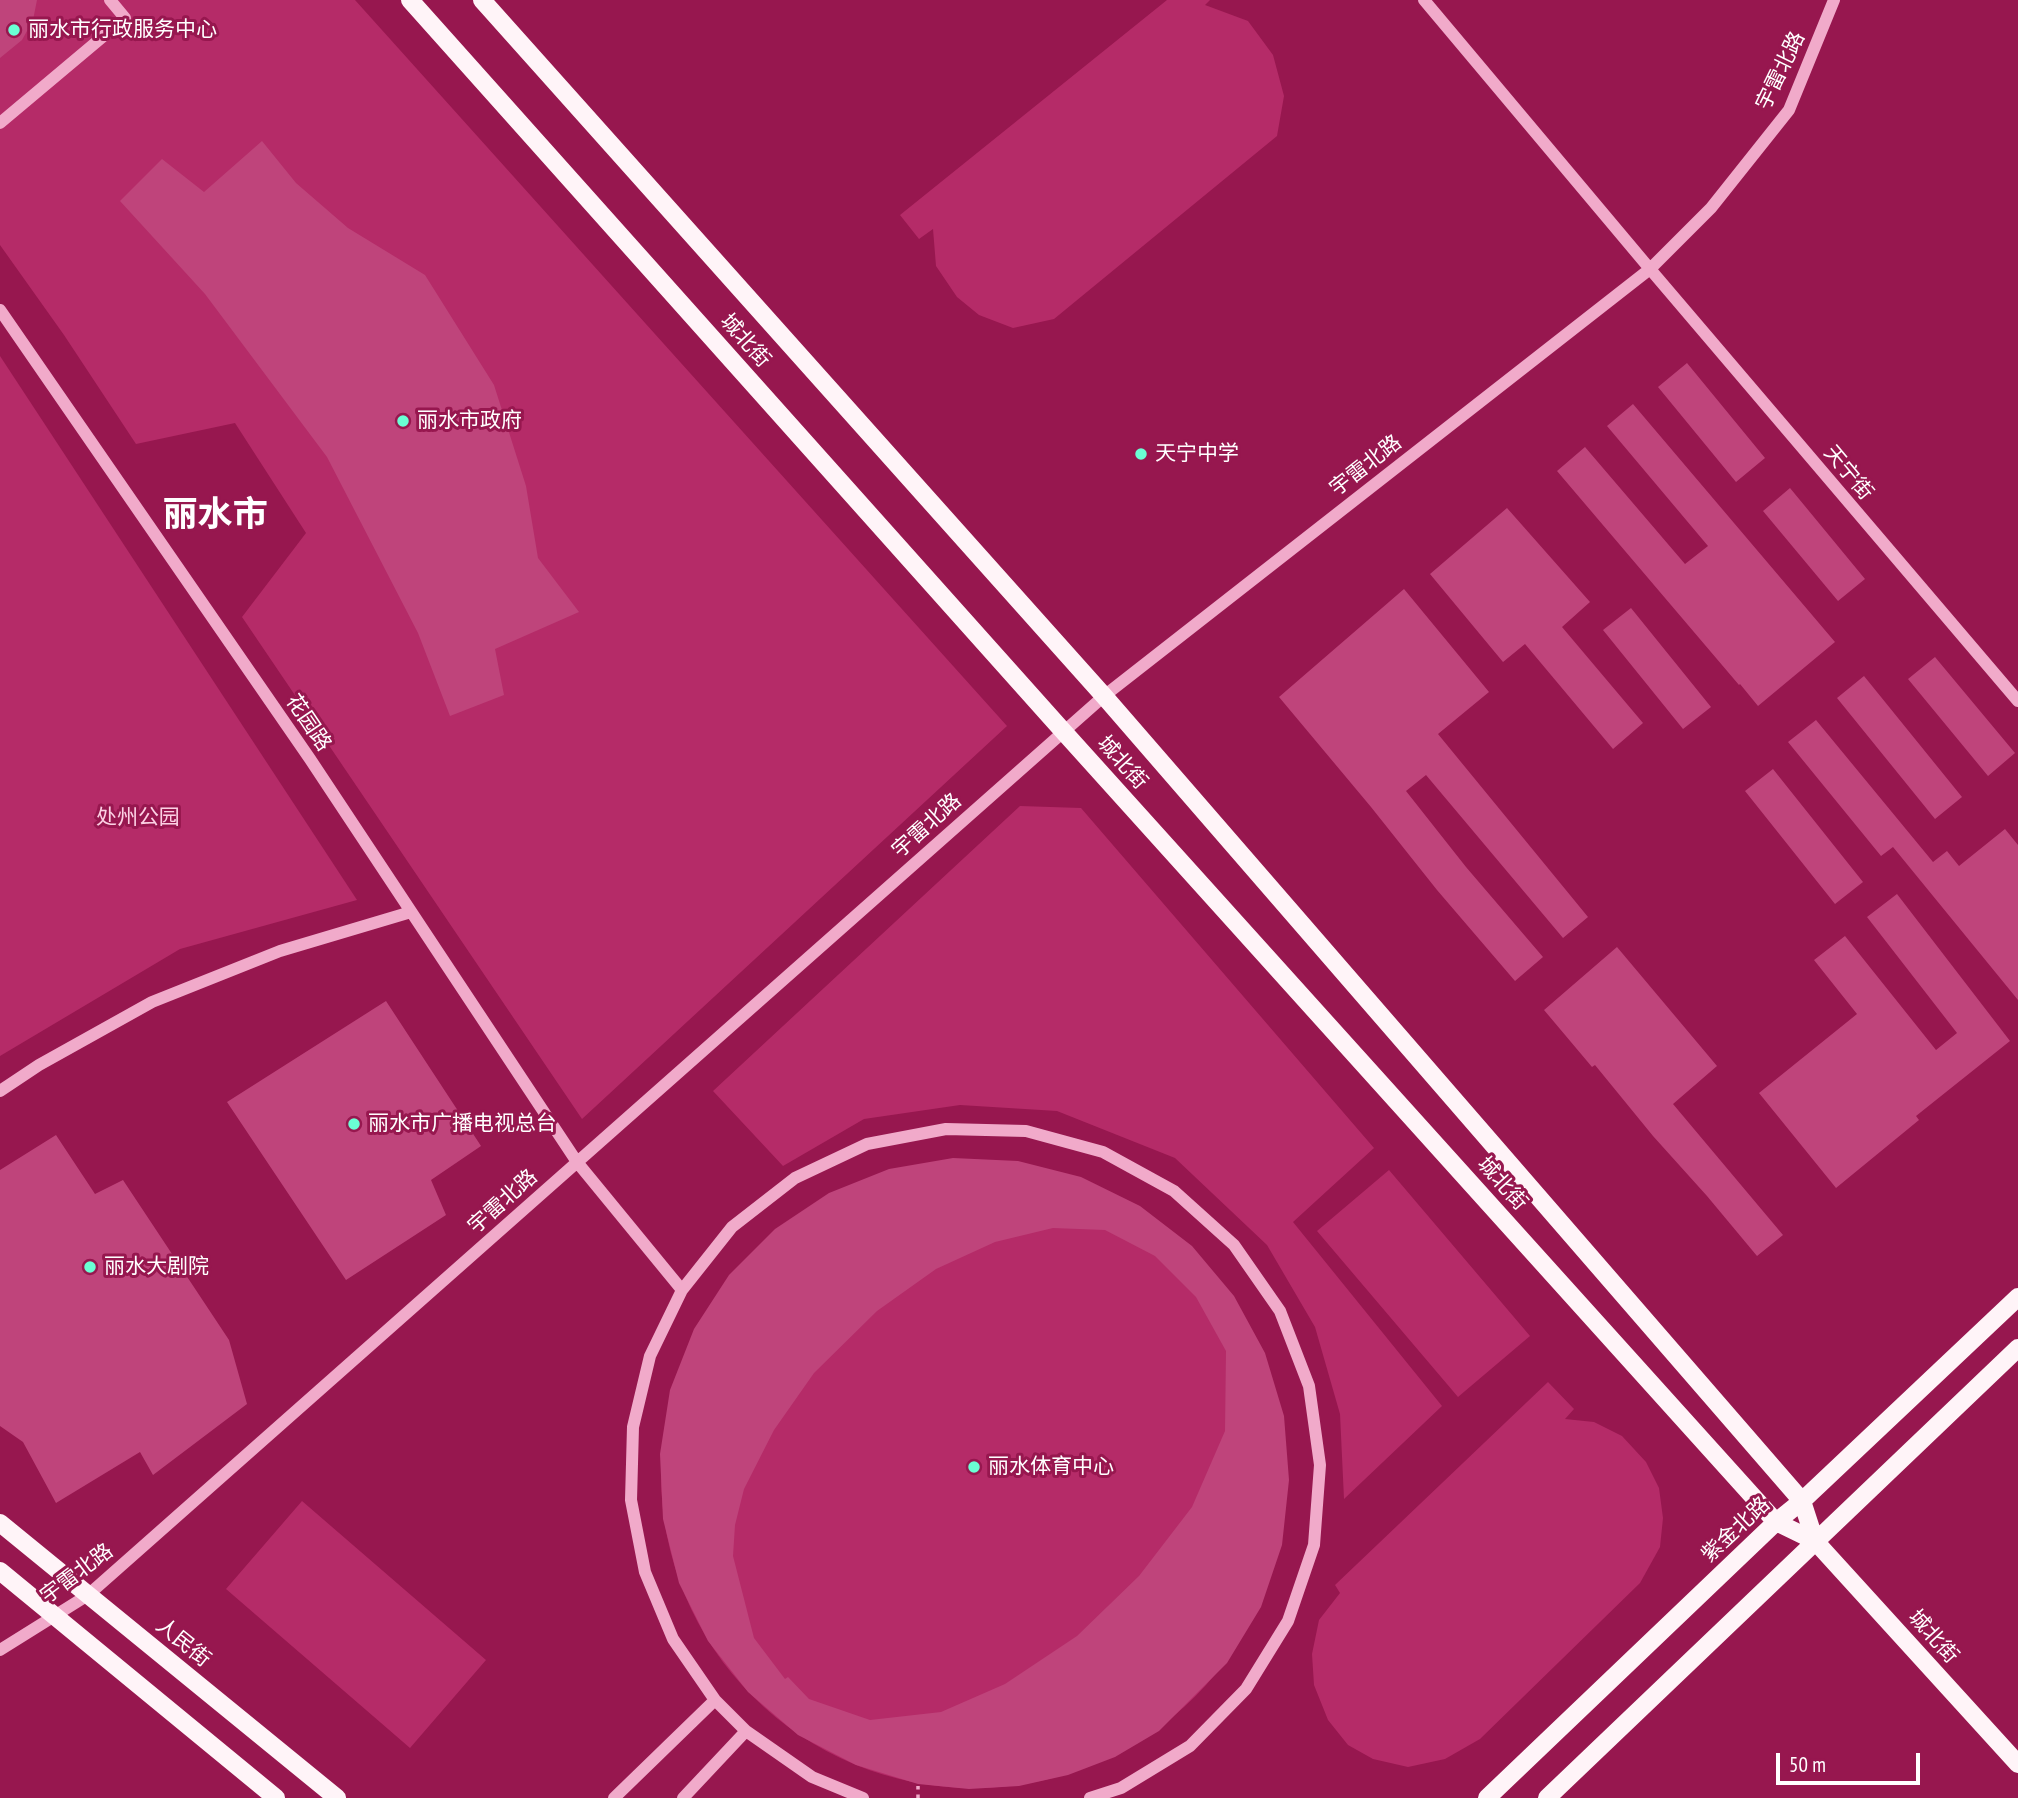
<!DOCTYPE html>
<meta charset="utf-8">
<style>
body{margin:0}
#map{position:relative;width:2018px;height:1798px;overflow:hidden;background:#97174f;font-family:"PT Sans Narrow",sans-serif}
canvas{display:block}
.scale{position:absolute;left:1776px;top:1753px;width:144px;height:32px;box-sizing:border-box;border:4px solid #fff;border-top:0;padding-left:9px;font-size:21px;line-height:24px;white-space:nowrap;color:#fff;-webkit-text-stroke:5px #97174f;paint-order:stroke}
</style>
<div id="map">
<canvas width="2018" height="1798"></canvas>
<div class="scale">50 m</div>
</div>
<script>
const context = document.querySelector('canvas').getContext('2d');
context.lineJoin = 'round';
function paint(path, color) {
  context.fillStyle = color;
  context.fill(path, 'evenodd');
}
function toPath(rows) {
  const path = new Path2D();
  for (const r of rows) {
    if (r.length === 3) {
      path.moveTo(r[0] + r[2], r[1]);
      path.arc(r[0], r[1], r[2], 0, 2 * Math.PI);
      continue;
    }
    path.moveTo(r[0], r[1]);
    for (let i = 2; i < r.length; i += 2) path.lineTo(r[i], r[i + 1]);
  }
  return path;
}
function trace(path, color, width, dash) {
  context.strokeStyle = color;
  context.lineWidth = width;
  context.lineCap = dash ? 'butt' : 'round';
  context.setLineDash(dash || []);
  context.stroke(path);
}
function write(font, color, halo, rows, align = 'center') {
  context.font = font + ' "PT Sans Narrow","Noto Sans SC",sans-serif';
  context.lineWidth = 6;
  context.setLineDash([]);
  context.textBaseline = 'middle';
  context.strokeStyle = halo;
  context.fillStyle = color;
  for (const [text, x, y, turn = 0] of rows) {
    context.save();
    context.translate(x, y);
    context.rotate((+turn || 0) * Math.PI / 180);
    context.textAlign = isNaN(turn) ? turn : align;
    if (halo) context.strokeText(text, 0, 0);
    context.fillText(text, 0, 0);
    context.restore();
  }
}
const green = toPath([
 [0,0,355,0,1007,726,582,1119,242,617,306,533,235,423,136,444,64,335,0,245],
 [1167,0,1210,0,1205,5,1248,21,1273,55,1284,96,1277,136,1054,319,1013,328,979,315,957,297,936,266,933,229,919,239,900,215],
 [0,356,357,900,180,949,0,1056],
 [1020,806,1081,808,1374,1148,1293,1222,1442,1406,1344,1499,1340,1414,1315,1327,1267,1245,1175,1158,1057,1111,960,1105,864,1119,783,1166,713,1091],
 [974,1475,313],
 [1389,1170,1530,1336,1458,1397,1317,1231],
 [1548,1382,1574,1409,1565,1419,1594,1422,1622,1436,1646,1462,1659,1488,1663,1518,1660,1547,1640,1583,1480,1739,1445,1759,1408,1767,1373,1759,1348,1745,1328,1720,1314,1685,1312,1654,1319,1620,1340,1593,1335,1585],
 [302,1501,486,1660,410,1748,226,1589]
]);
const building = toPath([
 [0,0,37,0,33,20,22,40,0,58],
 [262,141,296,183,348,228,425,275,494,385,526,486,538,558,579,612,495,649,504,695,450,716,418,633,327,457,205,294,120,201,162,159,204,192],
 [1687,363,1765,458,1736,482,1658,387],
 [1633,404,1835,642,1758,706,1740,684,1739,685,1557,471,1585,447,1685,564,1708,546,1607,426],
 [1790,488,1865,579,1838,601,1763,511],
 [1507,508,1590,602,1562,627,1643,723,1613,749,1525,644,1503,662,1430,574],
 [1404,589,1489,692,1438,734,1588,917,1563,938,1426,775,1406,791,1466,867,1543,957,1515,981,1437,890,1371,807,1279,697],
 [1631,608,1711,707,1683,729,1603,630],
 [1935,657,2015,753,1988,776,1908,679],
 [1864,676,1962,797,1935,819,1837,698],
 [1816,720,1933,862,1947,851,1959,866,2005,829,2018,845,2018,1000,1893,847,1881,856,1788,742],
 [1773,769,1863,882,1835,904,1745,791],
 [1897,894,2010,1041,1916,1116,1919,1120,1836,1188,1759,1093,1857,1014,1814,960,1845,936,1936,1050,1957,1033,1867,917],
 [1617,947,1717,1066,1673,1104,1783,1235,1757,1256,1707,1196,1653,1136,1595,1065,1592,1067,1544,1010],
 [386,1001,481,1146,431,1180,446,1215,346,1280,227,1102],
 [56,1135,95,1194,123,1180,229,1340,247,1404,153,1475,140,1452,56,1503,23,1442,0,1426,0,1170],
 [953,1158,1018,1161,1081,1177,1140,1206,1192,1246,1234,1296,1265,1353,1284,1416,1289,1480,1282,1545,1261,1607,1227,1663,1159,1731,1115,1757,1068,1775,1019,1786,969,1789,918,1784,856,1765,798,1735,748,1692,708,1641,679,1583,663,1519,660,1454,670,1390,694,1329,729,1275,775,1229,829,1193,889,1169],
 [1053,1228,1105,1230,1155,1256,1196,1297,1226,1351,1225,1431,1192,1507,1139,1576,1077,1636,1005,1684,941,1712,870,1720,809,1699,788,1677,785,1679,754,1638,733,1556,735,1525,744,1489,774,1430,814,1373,877,1311,936,1269,995,1242]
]);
const path = toPath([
 [918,1798,918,1784]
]);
const minor = toPath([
 [1424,0,1650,269,2018,701],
 [0,123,125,18,110,0],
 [0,310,310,759,577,1162,682,1290],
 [0,1091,39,1065,152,1002,280,951,411,912],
 [0,1650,88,1595,1104,696,1650,269,1711,208,1789,110,1834,0],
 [614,1798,715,1700],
 [683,1798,746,1731],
 [863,1798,812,1777,746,1731,715,1700,673,1639,645,1572,631,1500,633,1427,650,1356,682,1290,732,1227,795,1178,867,1144,946,1129,1026,1131,1103,1152,1174,1191,1234,1245,1280,1311,1309,1386,1320,1465,1314,1545,1288,1621,1246,1689,1190,1746,1121,1788,1090,1798]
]);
const major = toPath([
 [410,0,1063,731,1776,1522,1815,1541,2018,1764],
 [482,0,1104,696,1802,1501,1815,1541],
 [0,1523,337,1798],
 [0,1571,276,1798],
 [1487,1798,1776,1522,1802,1501,2018,1297],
 [1547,1798,2018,1348]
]);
const markers = [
 [14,30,7,"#6affd4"],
 [403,421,7,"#6affd4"],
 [1141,454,7,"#6affd4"],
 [354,1124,7,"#6affd4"],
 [90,1267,7,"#6affd4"],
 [974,1467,7,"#6affd4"]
];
const poiNames = [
 ["丽水市行政服务中心",28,30],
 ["丽水市政府",417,421],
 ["天宁中学",1155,454],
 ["丽水市广播电视总台",368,1124],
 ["丽水大剧院",104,1267],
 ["丽水体育中心",988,1467]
];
const streetNames = [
 ["宇雷北路",1781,71,-64],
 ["城北街",745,341,48],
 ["宇雷北路",1366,466,-38],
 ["天宁街",1848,473,50],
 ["花园路",308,723,56],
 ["城北街",1122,763,48],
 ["宇雷北路",927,826,-42],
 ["城北街",1502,1184,48],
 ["宇雷北路",503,1202,-42],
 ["紫金北路",1736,1530,-43],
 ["宇雷北路",77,1574,-37],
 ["城北街",1933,1637,48],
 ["人民街",183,1643,39]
];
const parkNames = [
 ["处州公园",138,818]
];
const townNames = [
 ["丽水市",215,516]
];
paint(green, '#b52b68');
paint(building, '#bf447b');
trace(path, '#f1aaca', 3.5, [3.5, 5]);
trace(minor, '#f1aaca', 12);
trace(major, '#fff4f8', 18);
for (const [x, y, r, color] of markers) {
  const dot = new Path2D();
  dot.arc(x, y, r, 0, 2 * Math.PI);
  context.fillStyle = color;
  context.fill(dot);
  trace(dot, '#97174f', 2.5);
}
write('21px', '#fff', '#97174f', poiNames, 'left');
write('21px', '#fff', '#97174f', streetNames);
write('21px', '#fcd1e4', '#97174f', parkNames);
write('bold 35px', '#fff', '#97174f', townNames);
</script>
